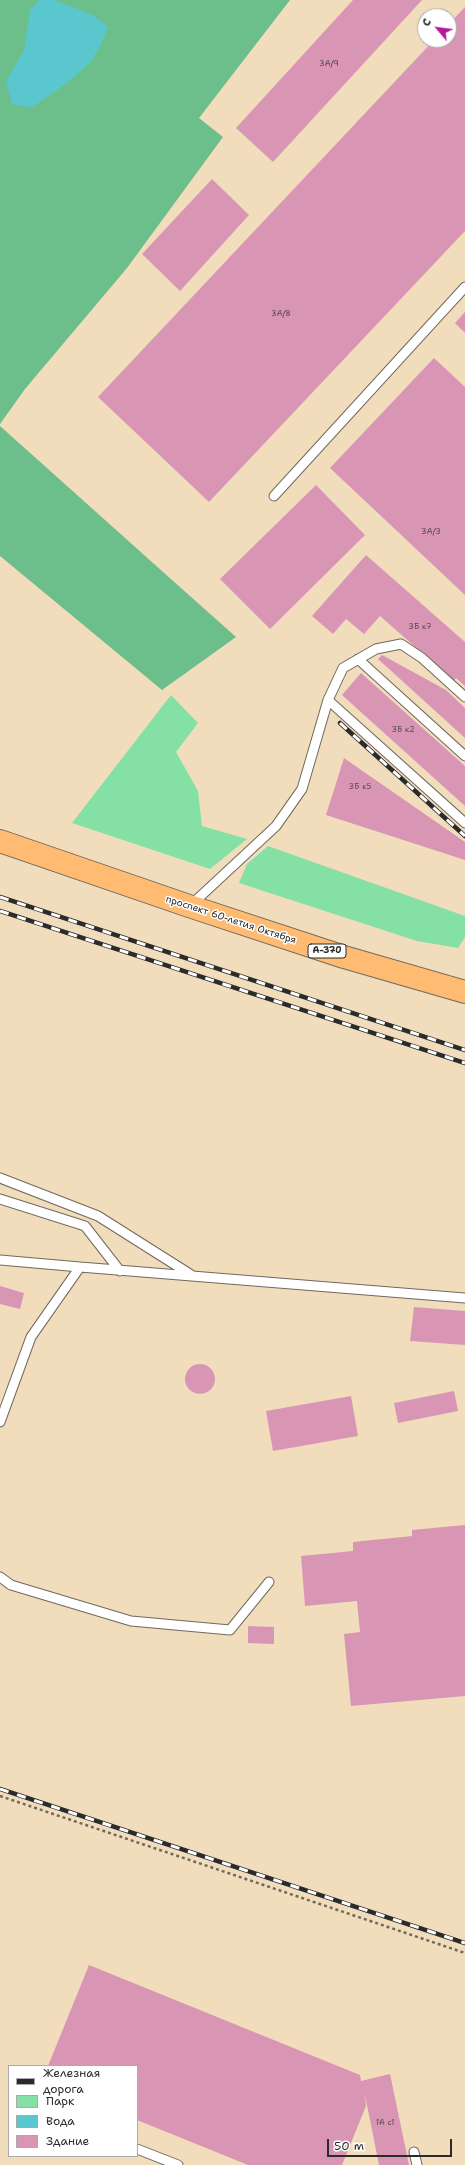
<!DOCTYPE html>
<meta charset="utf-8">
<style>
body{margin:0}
#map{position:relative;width:465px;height:2165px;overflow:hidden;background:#f1dcbc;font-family:"Shantell Sans",sans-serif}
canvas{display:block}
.legend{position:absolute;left:8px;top:2065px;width:130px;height:92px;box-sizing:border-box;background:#fff;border:1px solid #aaa;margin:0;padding:5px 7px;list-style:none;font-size:12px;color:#2b2b2b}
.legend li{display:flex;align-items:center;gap:8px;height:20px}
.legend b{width:20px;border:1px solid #aaa}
.north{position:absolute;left:417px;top:8px;width:40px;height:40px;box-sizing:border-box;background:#fff;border:1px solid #aaa;border-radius:50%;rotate:299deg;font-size:11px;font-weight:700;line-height:16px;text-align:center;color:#2b2b2b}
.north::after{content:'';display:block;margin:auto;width:14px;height:18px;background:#b5179e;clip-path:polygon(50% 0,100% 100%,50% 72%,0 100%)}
.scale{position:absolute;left:327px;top:2139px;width:125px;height:18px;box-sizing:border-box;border:2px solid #2b2b2b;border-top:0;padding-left:5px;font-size:12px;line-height:14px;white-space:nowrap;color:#2b2b2b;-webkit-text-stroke:3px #fff;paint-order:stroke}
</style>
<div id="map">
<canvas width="465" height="2165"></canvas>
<ul class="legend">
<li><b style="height:5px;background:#2b2b2b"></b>Железная дорога</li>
<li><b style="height:11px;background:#85e0a6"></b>Парк</li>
<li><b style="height:11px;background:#5ac7ce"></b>Вода</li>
<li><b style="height:11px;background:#d996b4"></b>Здание</li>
</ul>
<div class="north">С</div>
<div class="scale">50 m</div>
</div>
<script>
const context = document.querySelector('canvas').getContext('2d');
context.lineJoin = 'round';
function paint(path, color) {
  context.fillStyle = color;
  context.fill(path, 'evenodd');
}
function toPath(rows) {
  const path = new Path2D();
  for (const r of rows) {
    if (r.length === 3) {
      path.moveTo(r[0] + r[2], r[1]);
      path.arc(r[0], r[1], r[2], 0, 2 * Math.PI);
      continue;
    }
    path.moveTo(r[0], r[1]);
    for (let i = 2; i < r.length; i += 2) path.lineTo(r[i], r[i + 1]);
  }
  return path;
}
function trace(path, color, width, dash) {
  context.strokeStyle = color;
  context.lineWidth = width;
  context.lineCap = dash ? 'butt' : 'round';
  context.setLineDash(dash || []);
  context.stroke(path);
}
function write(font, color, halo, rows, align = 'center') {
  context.font = font + ' "Shantell Sans",sans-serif';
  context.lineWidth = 3;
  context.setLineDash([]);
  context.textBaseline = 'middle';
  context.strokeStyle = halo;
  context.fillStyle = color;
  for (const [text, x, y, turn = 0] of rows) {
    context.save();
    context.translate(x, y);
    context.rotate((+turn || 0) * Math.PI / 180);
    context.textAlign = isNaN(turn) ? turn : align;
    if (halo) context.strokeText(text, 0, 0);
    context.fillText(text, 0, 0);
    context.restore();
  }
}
const green = toPath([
 [171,695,198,723,176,752,198,791,202,826,247,839,210,869,72,823],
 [268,846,465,916,465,937,458,948,417,941,239,883,247,864]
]);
const forest = toPath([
 [0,0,290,0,199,118,223,137,127,268,25,389,0,424],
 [0,426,172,580,236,637,162,690,0,556]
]);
const water = toPath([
 [39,0,54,0,91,14,108,27,101,44,90,63,67,83,31,108,12,104,6,81,24,51,30,10]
]);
const building = toPath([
 [353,0,422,0,273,162,236,128],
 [465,7,465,231,209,502,98,397,434,40,449,40,449,24],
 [212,179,249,215,180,291,142,254],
 [465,312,465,333,455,323],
 [434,358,465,387,465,595,330,468],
 [316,485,365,535,270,629,220,579],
 [366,555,465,642,465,686,456,678,454,681,380,616,364,634,346,619,333,634,312,616],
 [382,655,446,690,465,708,465,738,378,659],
 [361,673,465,766,465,806,342,695],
 [344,758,465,842,465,860,326,815],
 [0,1286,24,1293,20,1309,0,1304],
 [414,1307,465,1311,465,1345,410,1341],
 [200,1379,15],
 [454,1391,458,1411,398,1423,394,1403],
 [351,1396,358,1436,273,1451,266,1411],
 [465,1525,465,1696,351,1706,344,1634,360,1632,357,1601,305,1606,301,1556,353,1551,353,1542,412,1536,412,1530],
 [248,1626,274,1627,274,1644,248,1643],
 [89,1965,360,2075,361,2081,390,2074,409,2165,379,2165,365,2095,366,2106,342,2165,248,2165,137,2120,137,2066,48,2066]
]);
const path = toPath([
 [0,1796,465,1953]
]);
const lane = toPath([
 [274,496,465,287],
 [358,659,465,756],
 [328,700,465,823],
 [191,905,276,826,302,789,328,700,343,668,376,649,401,644,422,658,465,697],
 [0,1178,98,1216,193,1276],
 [0,1199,85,1226,120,1271],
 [0,1260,80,1267],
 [0,1422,31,1337,80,1267,465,1298],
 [0,1577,11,1585,131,1621,230,1630,269,1582],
 [137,2149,178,2165],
 [414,2152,417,2165]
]);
const highway = toPath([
 [0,841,189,906,344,957,465,992]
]);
const rail = toPath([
 [340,723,465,836],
 [0,897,465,1050],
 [0,911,465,1063],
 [0,1789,465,1943]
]);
const numberNames = [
 ["3А/9",329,64],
 ["3А/8",281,314],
 ["3А/3",431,532],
 ["3Б к7",420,627],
 ["3Б к2",403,730],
 ["3Б к5",360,787],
 ["1А с1",385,2123]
];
const shields = [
 [327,951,38]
];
const shieldNames = [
 ["А-370",327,951]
];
const streetNames = [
 ["проспект 60-летия Октября",231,920,18]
];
paint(green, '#85e0a6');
paint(forest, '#6cbe8b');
paint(water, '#5ac7ce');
paint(building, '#d996b4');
trace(lane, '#70695e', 11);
trace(highway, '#70695e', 24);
trace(path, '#70695e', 2.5, [3, 3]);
trace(lane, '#fff', 9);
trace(highway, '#ffbb71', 22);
trace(rail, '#2b2b2b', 4.5);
trace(rail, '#fff', 3, [9]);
write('8px', '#56464d', null, numberNames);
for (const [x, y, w] of shields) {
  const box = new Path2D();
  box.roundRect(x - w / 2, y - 7, w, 14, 3);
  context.fillStyle = '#fff';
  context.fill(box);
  trace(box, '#2b2b2b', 1);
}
write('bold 9px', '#2b2b2b', null, shieldNames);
write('10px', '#2b2b2b', '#fff', streetNames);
</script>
